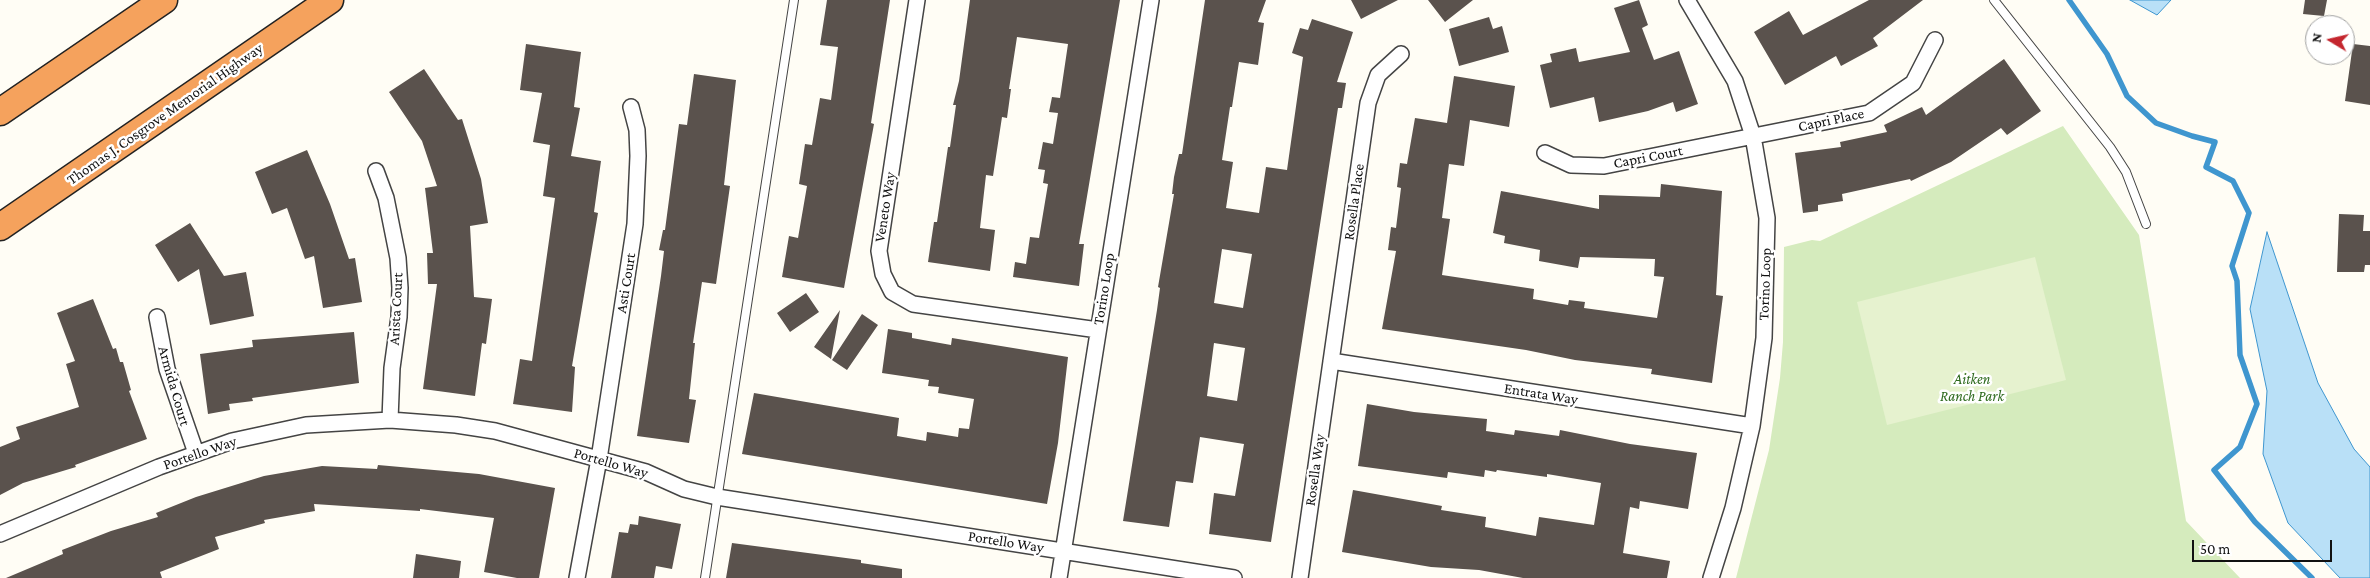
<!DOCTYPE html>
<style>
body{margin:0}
#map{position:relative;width:2370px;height:578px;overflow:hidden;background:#fffdf5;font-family:"Crimson Pro",serif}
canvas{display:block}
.north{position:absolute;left:2305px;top:15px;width:50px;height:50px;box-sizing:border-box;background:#fff;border:1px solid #a0a0a0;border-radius:50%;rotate:279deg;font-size:14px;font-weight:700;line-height:20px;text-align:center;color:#111}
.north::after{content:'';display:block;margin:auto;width:18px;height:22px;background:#c4262e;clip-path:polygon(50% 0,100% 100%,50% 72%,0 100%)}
.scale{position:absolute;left:2192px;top:540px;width:140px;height:22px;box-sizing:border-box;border:2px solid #111;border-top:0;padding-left:6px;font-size:15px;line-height:18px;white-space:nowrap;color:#111;-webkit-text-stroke:4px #fff;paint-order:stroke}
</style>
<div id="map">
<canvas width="2370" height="578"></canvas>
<div class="north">N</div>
<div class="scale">50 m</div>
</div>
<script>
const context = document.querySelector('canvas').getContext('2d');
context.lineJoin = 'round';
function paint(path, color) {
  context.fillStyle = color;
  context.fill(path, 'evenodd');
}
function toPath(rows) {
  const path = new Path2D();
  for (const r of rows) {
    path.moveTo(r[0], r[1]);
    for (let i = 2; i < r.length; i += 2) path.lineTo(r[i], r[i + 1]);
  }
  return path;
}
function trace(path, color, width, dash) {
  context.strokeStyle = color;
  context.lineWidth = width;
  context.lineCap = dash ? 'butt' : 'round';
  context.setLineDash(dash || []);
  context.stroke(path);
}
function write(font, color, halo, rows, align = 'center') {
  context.font = font + ' "Crimson Pro",serif';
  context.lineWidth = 5;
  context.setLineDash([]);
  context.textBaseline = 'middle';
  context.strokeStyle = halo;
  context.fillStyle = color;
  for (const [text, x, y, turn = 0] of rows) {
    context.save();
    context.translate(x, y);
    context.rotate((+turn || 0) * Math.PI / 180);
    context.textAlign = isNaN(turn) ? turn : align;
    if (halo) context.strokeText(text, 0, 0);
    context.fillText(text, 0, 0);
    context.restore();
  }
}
const green = toPath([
 [2063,126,2139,235,2186,521,2240,578,1736,578,1769,450,1780,378,1783,342,1784,247,1812,240,1820,241]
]);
const pitch = toPath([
 [2035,257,2066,380,1887,425,1857,302]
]);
const water = toPath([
 [2130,0,2171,0,2157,15,2130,0],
 [2267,232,2318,383,2354,449,2370,467,2370,578,2340,578,2288,523,2263,454,2267,391,2250,309,2267,232]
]);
const stream = toPath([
 [2069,0,2107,54,2127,96,2156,123,2192,136,2215,142,2206,167,2233,181,2249,213,2232,266,2237,281,2240,355,2257,404,2240,447,2214,470,2255,522,2312,578]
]);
const building = toPath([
 [827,0,890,0,871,123,874,124,844,288,782,277,789,236,798,238,807,186,799,184,805,144,812,145,820,98,831,100,838,47,820,45],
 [970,0,1120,0,1079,244,1084,244,1079,286,1013,277,1015,262,1026,264,1030,237,1039,238,1048,184,1043,183,1045,170,1038,169,1043,142,1053,144,1058,113,1049,112,1052,97,1060,98,1068,44,1017,37,1009,89,1011,89,1007,118,1002,117,993,176,986,175,980,228,995,230,990,271,928,262,934,222,937,222,948,147,950,147,956,105,953,105,959,81],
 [1205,0,1266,0,1258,22,1264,23,1258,65,1239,62,1232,107,1230,107,1222,160,1233,162,1226,208,1259,213,1266,167,1287,170,1303,57,1292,53,1300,28,1308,30,1312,19,1353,32,1337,82,1346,83,1342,108,1338,108,1271,542,1209,534,1214,493,1235,496,1244,444,1200,437,1193,483,1176,481,1169,527,1123,521,1157,310,1160,288,1158,287,1174,194,1172,194,1174,177,1179,154,1182,154],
 [1222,249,1252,254,1243,308,1214,303],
 [1214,343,1245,348,1237,401,1207,396],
 [1351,0,1398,0,1361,19],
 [1428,0,1473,0,1445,22],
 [1639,0,1648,25,1642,28,1654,60,1679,51,1698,104,1676,112,1673,102,1648,111,1599,122,1594,97,1550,108,1540,65,1552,62,1550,54,1576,48,1579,62,1630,52,1614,8],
 [1869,0,1923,0,1873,38,1878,46,1841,66,1836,56,1785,85,1754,32,1789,11,1803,35],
 [2305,0,2327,0,2324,16,2303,14],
 [1489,17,1493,29,1502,26,1509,52,1459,66,1449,29],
 [526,44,581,52,574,107,580,108,571,156,601,161,594,212,598,213,572,366,575,367,572,412,513,404,520,359,532,361,555,198,543,196,550,145,533,142,542,93,520,90],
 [2353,44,2370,46,2370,105,2345,101],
 [2004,59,2041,111,2007,135,2001,128,1951,162,1911,181,1910,179,1842,194,1843,201,1818,205,1818,211,1803,213,1795,153,1841,147,1840,142,1887,132,1884,125,1922,107,1926,115],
 [424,69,458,120,462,119,481,179,488,223,470,226,474,297,492,299,486,344,482,343,475,396,423,389,437,284,428,284,427,253,433,253,425,188,437,186,422,141,389,92],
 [694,74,736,80,724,185,730,186,716,284,702,282,693,343,695,343,689,399,696,400,689,443,637,436,661,276,664,251,659,250,663,230,665,230,679,124,687,125],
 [1454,76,1515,86,1509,127,1470,120,1464,166,1449,164,1442,218,1450,219,1442,275,1534,289,1533,299,1568,305,1569,300,1585,302,1584,308,1657,318,1664,277,1654,276,1655,259,1580,257,1578,268,1539,261,1540,250,1504,243,1505,236,1493,233,1501,191,1599,209,1599,195,1660,197,1661,184,1722,191,1716,295,1723,296,1712,383,1651,374,1652,369,1575,360,1526,350,1382,329,1396,251,1388,250,1391,227,1396,228,1401,188,1397,187,1400,163,1407,164,1415,118,1447,123],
 [307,150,330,204,349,259,355,258,362,302,323,308,314,256,305,259,287,208,272,214,255,172],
 [2339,214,2364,215,2363,231,2370,231,2370,265,2365,265,2364,272,2337,272],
 [190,223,224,276,246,272,254,316,210,325,199,269,178,282,155,245],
 [806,293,819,312,790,332,777,313],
 [93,299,113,349,116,348,120,362,123,362,131,390,129,391,147,439,75,465,76,467,23,483,0,495,0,447,20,439,16,427,79,407,66,364,75,361,57,313],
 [840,310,831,359,814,347],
 [862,314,878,325,847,370,832,360],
 [888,329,912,333,912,338,951,345,952,338,1068,357,1058,443,1047,504,742,454,754,393,899,418,897,436,926,441,927,432,958,437,959,428,969,429,974,399,938,393,939,387,928,386,929,380,882,373],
 [354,332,359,383,252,398,253,401,229,404,230,410,208,414,200,354,253,347,252,340],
 [1367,404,1414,412,1487,419,1486,431,1514,435,1515,430,1559,436,1560,430,1630,444,1697,453,1688,509,1640,501,1639,509,1630,507,1623,553,1670,561,1667,578,1523,578,1479,570,1431,567,1342,552,1353,490,1442,506,1441,510,1486,517,1485,527,1536,536,1539,517,1594,525,1601,483,1547,474,1547,477,1497,470,1496,472,1485,470,1484,477,1448,472,1447,478,1358,466],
 [378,465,479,474,555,488,539,578,517,578,484,572,494,518,420,509,420,511,314,504,315,511,264,520,265,523,215,537,219,549,160,572,162,578,6,578,63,554,62,550,111,531,158,517,156,513,196,497,264,476,322,466,377,469],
 [639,516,681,524,672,569,656,566,654,578,611,578,619,532,628,533,630,524,638,525],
 [732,543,861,560,861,563,902,569,902,578,726,578],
 [416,554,461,561,459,578,413,578]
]);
const service = toPath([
 [1994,0,2110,147,2126,172,2146,224],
 [705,578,794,0]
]);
const minor = toPath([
 [917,0,879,251,883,274,892,292,913,304,1098,330],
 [1687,0,1735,81,1753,136,1767,218,1764,338,1752,426,1733,508,1711,578],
 [1545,153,1571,165,1604,166,1869,113,1913,83,1935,40],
 [376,171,386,198,398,258,400,288,399,317,392,368,390,420],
 [157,317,167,369,196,453],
 [1331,361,1752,426],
 [0,534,159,467,232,441,306,425,390,420,456,425,495,431,646,472,684,489,717,497,1234,578],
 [577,578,599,459,635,224,638,156,637,130,631,107],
 [1059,578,1151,0],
 [1300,578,1368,103,1378,75,1401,54]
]);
const motorway = toPath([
 [0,112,164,0],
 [0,227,330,0]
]);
const streetNames = [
 ["Thomas J. Cosgrove Memorial Highway",165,114,-35],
 ["Capri Place",1831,120,-12],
 ["Capri Court",1648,157,-11],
 ["Rosella Place",1354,202,-82],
 ["Veneto Way",885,207,-81],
 ["Asti Court",626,283,-81],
 ["Torino Loop",1765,284,-88],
 ["Torino Loop",1104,289,-81],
 ["Arista Court",396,309,-87],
 ["Armida Court",174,386,74],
 ["Entrata Way",1541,394,9],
 ["Portello Way",200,453,-19],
 ["Portello Way",611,463,16],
 ["Rosella Way",1315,470,-82],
 ["Portello Way",1006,542,9]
];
const parkNames = [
 ["Aitken",1972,379],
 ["Ranch Park",1972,396]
];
paint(green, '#d5ebbd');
paint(pitch, '#e6f2cf');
paint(water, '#b9e0f7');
trace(water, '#3f96cf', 1);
trace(stream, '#3f96cf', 5.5);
paint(building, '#5a524d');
trace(service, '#444', 10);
trace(minor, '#444', 18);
trace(motorway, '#222', 29);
trace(service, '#fff', 8);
trace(minor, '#fff', 15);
trace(motorway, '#f5a25d', 26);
write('15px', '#111', '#fff', streetNames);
write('italic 15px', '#2f6b1f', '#fff', parkNames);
</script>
